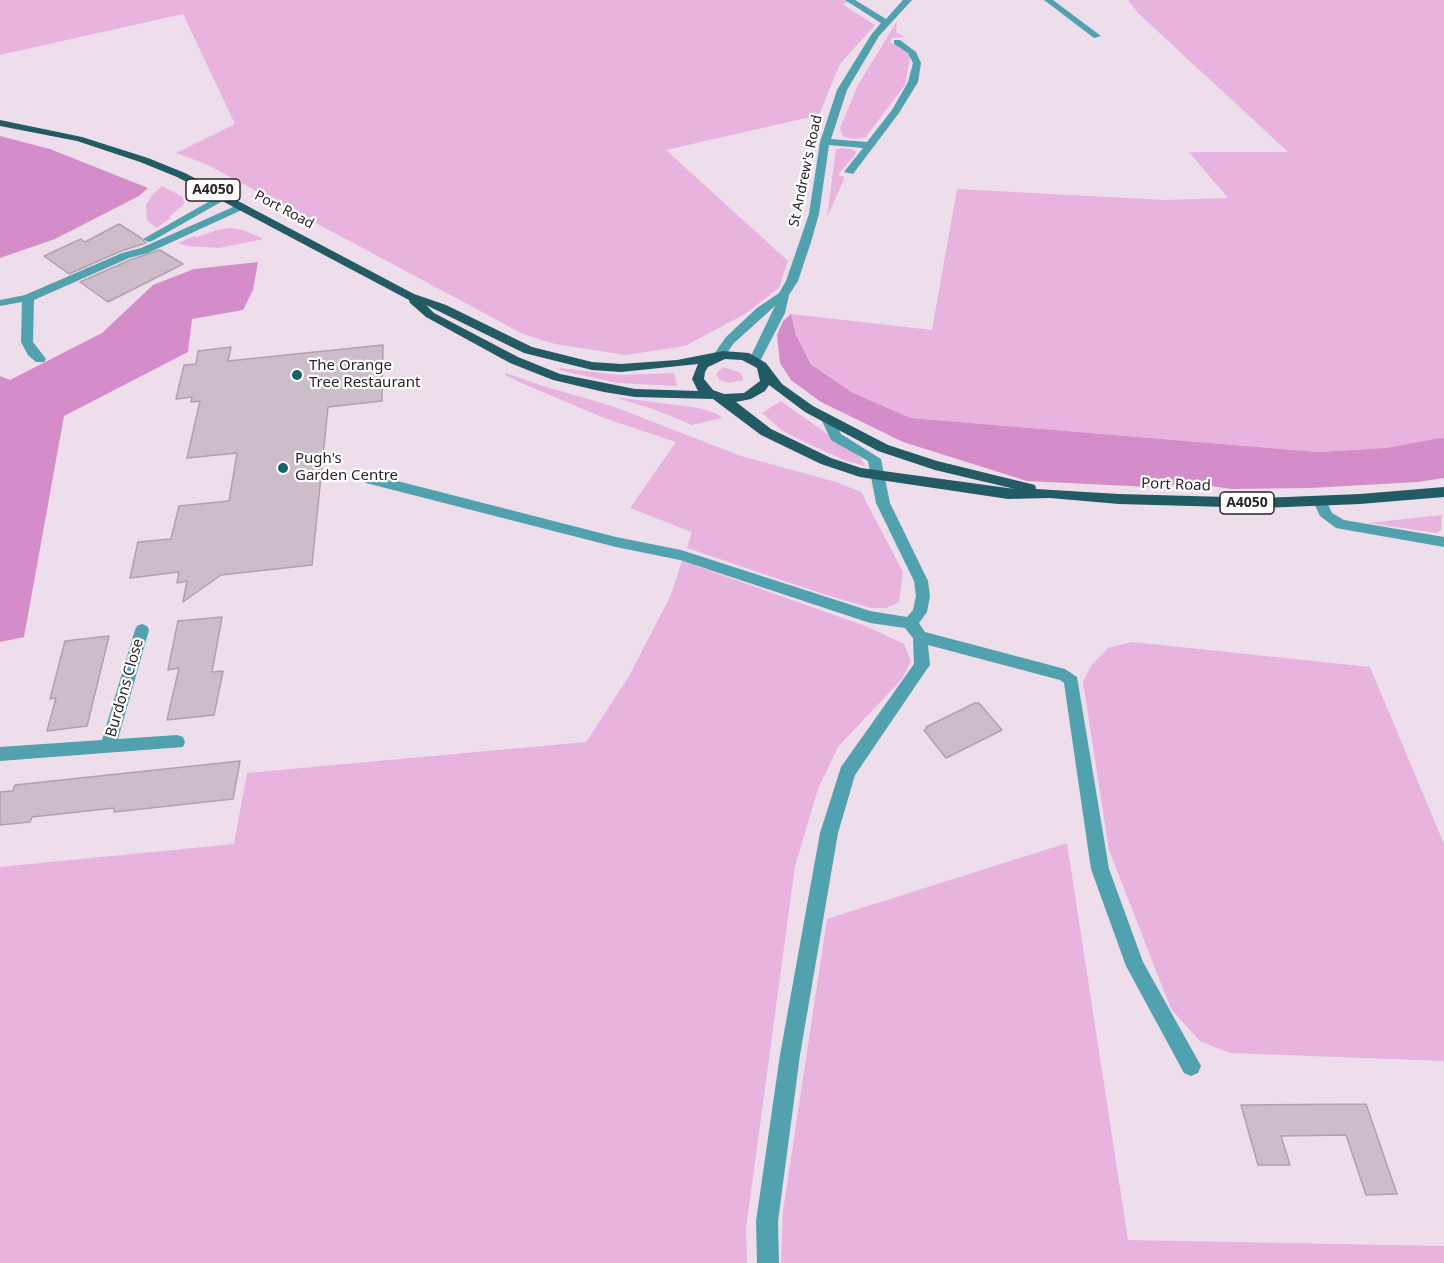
<!DOCTYPE html>
<style>
body{margin:0}
canvas{display:block;background:#eeddeb}
</style>
<canvas width="1444" height="1263"></canvas>
<script>
const context = document.querySelector('canvas').getContext('2d');
context.lineJoin = 'round';
function paint(path, color) {
  context.fillStyle = color;
  context.fill(path, 'evenodd');
}
function toPath(rows) {
  const path = new Path2D();
  for (const r of rows) {
    path.moveTo(r[0], r[1]);
    for (let i = 2; i < r.length; i += 2) path.lineTo(r[i], r[i + 1]);
  }
  return path;
}
function trace(path, color, width, dash) {
  context.strokeStyle = color;
  context.lineWidth = width;
  context.lineCap = dash ? 'butt' : 'round';
  context.setLineDash(dash || []);
  context.stroke(path);
}
function write(font, color, halo, rows, align = 'center') {
  context.font = font + ' "Noto Sans",sans-serif';
  context.lineWidth = 4.5;
  context.setLineDash([]);
  context.textBaseline = 'middle';
  context.strokeStyle = halo;
  context.fillStyle = color;
  for (const [text, x, y, turn = 0] of rows) {
    context.save();
    context.translate(x, y);
    context.rotate((+turn || 0) * Math.PI / 180);
    context.textAlign = isNaN(turn) ? turn : align;
    if (halo) context.strokeText(text, 0, 0);
    context.fillText(text, 0, 0);
    context.restore();
  }
}
const green = toPath([
 [0,0,844,0,848,2,842,4,875,25,840,64,819,115,666,150,788,261,779,288,745,314,685,346,626,355,555,344,523,334,206,164,176,153,235,124,183,14,0,55],
 [1128,0,1444,0,1444,439,1386,448,1318,452,911,418,853,393,811,363,796,335,791,314,932,330,957,189,1165,200,1228,198,1189,152,1288,152,1138,13],
 [897,21,896,32,905,37,892,38,890,42,907,52,910,57,905,85,865,138,853,139,843,136,840,128,858,85],
 [841,148,851,149,856,152,855,155,838,175,845,177,827,217,836,150],
 [162,186,183,197,184,204,169,217,171,218,156,228,147,220,146,205,152,195],
 [231,228,243,230,264,239,219,248,187,246,178,243,194,236,197,237,217,230],
 [723,367,741,373,743,380,729,383,720,380,716,374],
 [560,368,619,375,674,373,677,386,618,383,567,372,559,370],
 [506,373,543,386,612,406,741,456,836,482,861,492,903,572,899,602,886,608,871,608,820,593,687,548,692,532,630,508,676,442,604,418,519,382,505,375],
 [614,397,699,408,717,414,722,418,692,425,653,409],
 [781,401,861,458,865,466,844,460,796,438,780,429,762,413],
 [1442,515,1441,530,1437,533,1369,523],
 [682,561,868,627,904,644,911,661,902,679,838,747,818,789,795,866,746,1229,747,1263,0,1263,0,867,234,844,247,773,586,742,628,678,670,597],
 [1132,642,1370,667,1444,844,1444,1061,1230,1053,1200,1041,1171,1009,1109,850,1083,682,1091,666,1108,648],
 [1067,843,1128,1240,1444,1246,1444,1263,781,1263,783,1211,827,919]
]);
const forest = toPath([
 [0,136,50,149,148,188,139,196,55,239,0,258],
 [258,262,253,290,243,310,192,319,188,352,64,416,24,637,0,642,0,376,10,380,102,333,153,285,194,269],
 [791,314,796,335,811,364,853,393,911,418,1318,452,1386,448,1441,438,1444,439,1444,478,1418,482,1310,488,1232,489,1190,483,1150,487,1027,481,903,442,821,402,791,380,780,363,777,335,783,321]
]);
const building = toPath([
 [119,224,141,238,146,243,121,251,69,274,44,256,81,239,85,242,119,224],
 [160,250,183,264,108,302,80,282,130,260,160,250],
 [383,345,382,401,328,407,312,565,221,575,183,602,187,581,177,583,179,572,130,578,138,542,171,539,179,506,229,501,237,453,187,458,200,401,191,402,192,397,176,399,184,365,196,364,198,351,231,347,228,361,383,345],
 [222,617,212,672,223,671,214,715,167,720,179,668,168,670,178,621,222,617],
 [109,636,87,726,47,731,56,698,50,699,65,641,109,636],
 [975,703,979,703,1002,730,946,758,924,730,927,728,926,727,975,703],
 [240,761,233,799,114,812,114,808,32,817,30,822,0,825,0,792,13,791,15,785,240,761],
 [1366,1104,1397,1194,1366,1195,1346,1135,1281,1136,1290,1165,1258,1165,1241,1105,1366,1104]
]);
const minor = toPath([
 [845,0,855,0,886,19,903,0,912,0,879,36,847,90,831,139,867,142,892,110,908,82,913,63,908,53,894,44,894,40,900,40,916,52,921,63,918,82,899,113,853,174,844,172,863,148,829,145,819,214,811,242,798,281,789,295,785,313,759,363,755,364,749,360,775,306,734,343,722,360,714,360,712,357,726,337,757,308,779,293,786,281,809,214,820,142,837,90,871,35,881,23,845,0],
 [1044,0,1053,0,1101,36,1094,38,1044,0],
 [224,193,229,196,228,198,152,241,148,242,143,239,224,193],
 [242,203,247,206,246,208,148,253,129,258,34,300,33,342,46,359,44,362,36,362,28,355,21,342,22,302,0,306,0,300,25,295,122,253,141,248,242,203],
 [828,417,833,418,841,434,881,459,890,503,928,581,930,596,927,612,919,623,925,632,1065,669,1077,677,1109,869,1143,962,1201,1066,1198,1073,1191,1076,1184,1073,1126,966,1091,869,1064,683,1060,680,928,645,930,665,927,669,855,775,838,833,800,1055,778,1221,779,1263,757,1263,756,1221,780,1055,820,833,841,767,914,664,913,638,905,628,870,623,680,560,616,547,366,483,359,478,366,473,616,537,681,550,870,611,907,617,913,610,916,596,914,581,876,503,868,461,831,440,822,421,828,417],
 [1320,496,1325,498,1332,513,1344,520,1444,537,1444,547,1336,528,1320,516,1313,501,1320,496],
 [142,624,147,626,149,630,118,739,177,735,183,737,185,742,183,747,0,761,0,747,102,740,135,630,137,626,142,624]
]);
const major = toPath([
 [0,120,82,137,148,158,185,173,414,294,446,305,532,347,592,362,621,364,677,360,723,351,749,353,766,363,782,384,813,406,888,445,937,461,1035,485,1036,489,1119,494,1262,498,1360,494,1444,487,1444,497,1360,504,1262,508,1119,504,1050,498,1008,499,860,477,821,464,761,435,713,399,635,397,604,392,553,380,510,363,426,317,410,303,409,300,177,177,140,162,77,141,0,126,0,120],
 [426,305,524,353,592,370,621,372,698,364,692,379,698,391,635,389,560,374,518,357,434,313,426,305],
 [725,359,742,360,757,368,760,381,744,393,724,394,713,390,704,379,705,372,708,367,725,359],
 [769,385,805,412,878,451,935,470,1015,489,861,468,831,458,771,429,736,402,751,399,765,391,769,385]
]);
const markers = [
 [297,375,6,"#15626d"],
 [283,468,6,"#15626d"]
];
const farStreetnames = [
 ["St Andrew's Road",806,171,-78],
 ["Port Road",284,210,28]
];
const shields = [
 [213,190,54],
 [1247,503,54]
];
const shieldNames = [
 ["A4050",213,190],
 ["A4050",1247,503]
];
const poiNames = [
 ["The Orange",309,366],
 ["Tree Restaurant",309,383],
 ["Pugh's",295,459],
 ["Garden Centre",295,476]
];
const streetNames = [
 ["Port Road",1176,485,2],
 ["Burdons Close",125,688,-74]
];
paint(green, '#e9b3e0');
paint(forest, '#d58dca');
paint(building, '#cdbcca');
trace(building, '#b1a0ad', 1.5);
paint(minor, '#51a1ae');
paint(major, '#225b64');
for (const [x, y, r, color] of markers) {
  const dot = new Path2D();
  dot.arc(x, y, r, 0, 2 * Math.PI);
  context.fillStyle = color;
  context.fill(dot);
  trace(dot, '#fff', 2);
}
write('14px', '#2b252a', '#fff', farStreetnames);
for (const [x, y, w] of shields) {
  const box = new Path2D();
  box.roundRect(x - w / 2, y - 11, w, 22, 4.5);
  context.fillStyle = '#fff';
  context.fill(box);
  trace(box, '#2b252a', 1.5);
}
write('bold 14px', '#2b252a', null, shieldNames);
write('15px', '#2b252a', '#fff', poiNames, 'left');
write('15px', '#2b252a', '#fff', streetNames);
</script>
